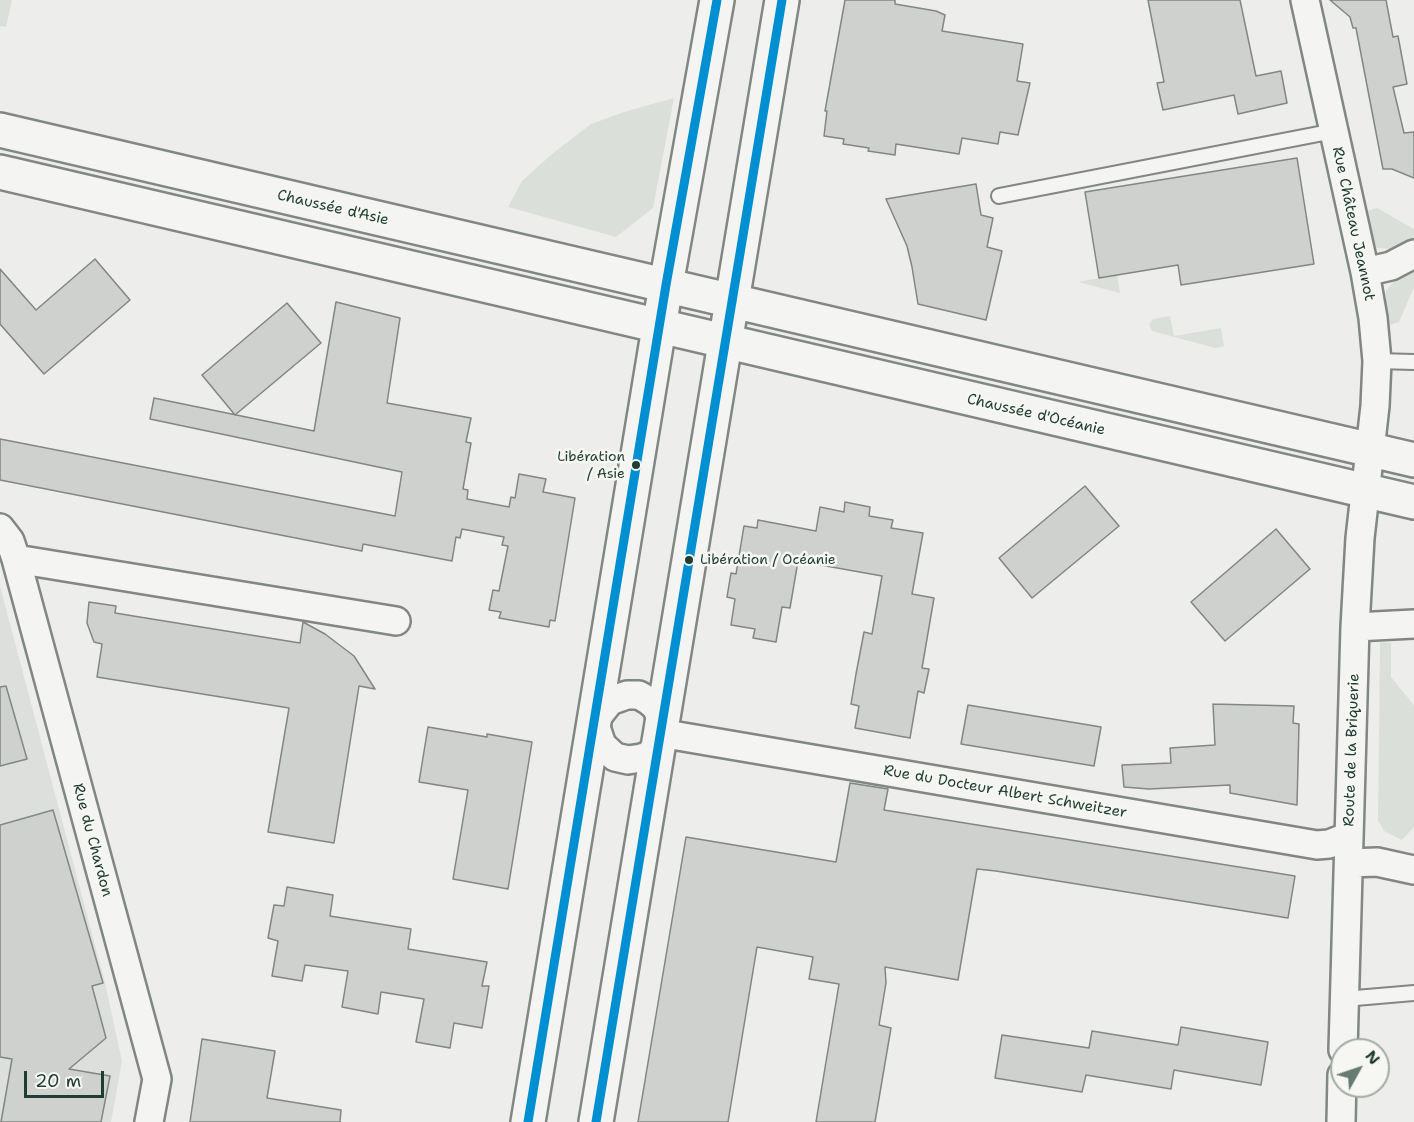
<!DOCTYPE html>
<meta charset="utf-8">
<style>
body{margin:0}
#map{position:relative;width:1414px;height:1122px;overflow:hidden;background:#edeeeb;font-family:"Shantell Sans",sans-serif}
canvas{display:block}
.north{position:absolute;left:1330px;top:1038px;width:60px;height:60px;box-sizing:border-box;background:#f6f6f2;border:2px solid #a0aca6;border-radius:50%;rotate:50deg;font-size:16px;font-weight:700;line-height:24px;text-align:center;color:#1f3d34}
.north::after{content:'';display:block;margin:auto;width:21px;height:27px;background:#677b74;clip-path:polygon(50% 0,100% 100%,50% 72%,0 100%)}
.scale{position:absolute;left:24px;top:1071px;width:80px;height:27px;box-sizing:border-box;border:3px solid #1f3d34;border-top:0;padding-left:8px;font-size:18px;line-height:21px;white-space:nowrap;color:#1f3d34;-webkit-text-stroke:4px #f6f6f2;paint-order:stroke}
</style>
<div id="map">
<canvas width="1414" height="1122"></canvas>
<div class="north">N</div>
<div class="scale">20 m</div>
</div>
<script>
const context = document.querySelector('canvas').getContext('2d');
context.lineJoin = 'round';
function paint(path, color) {
  context.fillStyle = color;
  context.fill(path, 'evenodd');
}
function toPath(rows) {
  const path = new Path2D();
  for (const r of rows) {
    path.moveTo(r[0], r[1]);
    for (let i = 2; i < r.length; i += 2) path.lineTo(r[i], r[i + 1]);
  }
  return path;
}
function trace(path, color, width, dash) {
  context.strokeStyle = color;
  context.lineWidth = width;
  context.lineCap = dash ? 'butt' : 'round';
  context.setLineDash(dash || []);
  context.stroke(path);
}
function write(font, color, halo, rows, align = 'center') {
  context.font = font + ' "Shantell Sans",sans-serif';
  context.lineWidth = 5;
  context.setLineDash([]);
  context.textBaseline = 'middle';
  context.strokeStyle = halo;
  context.fillStyle = color;
  for (const [text, x, y, turn = 0] of rows) {
    context.save();
    context.translate(x, y);
    context.rotate((+turn || 0) * Math.PI / 180);
    context.textAlign = isNaN(turn) ? turn : align;
    if (halo) context.strokeText(text, 0, 0);
    context.fillText(text, 0, 0);
    context.restore();
  }
}
const built = toPath([
 [0,586,105,983,122,1061,111,1122,0,1122]
]);
const green = toPath([
 [0,0,12,0,6,27,0,26],
 [674,98,653,208,616,237,508,207,522,181,552,154,591,124,627,111],
 [1377,208,1414,229,1414,238,1406,246,1392,249,1377,248,1364,230,1359,213],
 [1414,272,1414,287,1399,322,1390,325,1385,302,1386,291,1396,279],
 [1117,275,1120,293,1078,282],
 [1170,316,1174,336,1221,328,1224,346,1215,348,1152,331,1149,324,1153,319],
 [1380,642,1391,643,1391,677,1414,705,1414,827,1402,840,1384,831,1378,820]
]);
const building = toPath([
 [845,0,895,0,895,4,936,11,945,15,942,31,1023,44,1017,81,1030,83,1018,135,1000,132,998,144,962,138,959,154,896,144,895,155,868,151,869,148,843,144,844,139,824,136,827,111,825,111,845,0],
 [1148,0,1240,0,1256,76,1281,71,1287,103,1238,114,1234,95,1163,110,1157,83,1164,82,1148,0],
 [1330,0,1386,0,1393,37,1398,36,1407,84,1393,87,1404,133,1414,132,1414,178,1392,169,1383,169,1356,28,1353,28,1350,17,1330,0],
 [1297,158,1314,264,1181,285,1178,265,1099,278,1085,192,1297,158],
 [976,184,981,215,993,218,987,247,1002,251,986,320,918,304,912,267,907,246,886,199,976,184],
 [95,259,130,300,44,374,0,324,0,269,36,310,95,259],
 [336,302,400,318,387,403,471,418,466,442,471,443,463,489,468,490,467,499,509,507,511,497,515,498,519,474,546,479,543,492,575,498,555,621,550,620,549,627,499,618,501,612,489,610,493,590,499,591,508,546,502,545,504,537,462,529,460,538,456,537,452,561,363,544,362,551,0,480,0,439,395,516,402,472,150,419,154,398,314,431,336,302],
 [287,303,321,343,235,415,202,375,287,303],
 [1085,486,1119,526,1032,598,999,558,1085,486],
 [845,502,870,507,869,516,893,520,891,528,923,533,912,594,934,598,922,668,929,669,924,693,918,691,910,738,855,728,859,706,851,704,856,674,864,632,872,634,882,576,798,561,790,608,782,607,776,642,753,638,755,629,731,625,735,599,727,597,731,573,736,574,744,526,757,528,758,520,816,531,820,507,844,512,845,502],
 [1276,529,1310,569,1225,641,1191,602,1276,529],
 [89,602,116,606,115,613,300,643,303,622,325,634,354,656,375,689,359,686,334,843,268,832,289,708,97,677,102,644,94,642,87,623,89,602],
 [6,686,27,759,0,766,0,687,6,686],
 [1213,704,1294,706,1293,723,1299,724,1297,805,1230,793,1230,785,1149,789,1124,787,1122,765,1171,763,1170,748,1215,745,1213,704],
 [968,705,1101,727,1094,766,961,744,968,705],
 [428,727,487,737,487,734,532,742,508,889,453,879,468,790,419,782,428,727],
 [850,783,888,789,884,810,1295,876,1288,918,996,871,977,869,958,980,885,967,886,983,879,1025,891,1028,875,1122,816,1122,839,984,809,979,813,957,757,947,728,1122,638,1122,686,837,836,862,850,783],
 [53,810,103,983,92,986,106,1038,69,1069,110,1076,101,1122,1,1122,12,1059,0,1057,0,825,53,810],
 [287,887,333,895,330,916,411,929,408,949,487,962,482,986,489,986,482,1028,454,1023,450,1048,416,1042,424,999,381,992,378,1014,342,1007,348,971,305,965,302,981,272,976,278,941,268,938,274,905,284,906,287,887],
 [1181,1027,1268,1042,1261,1085,1174,1070,1171,1089,1086,1075,1082,1092,995,1078,1002,1035,1089,1048,1092,1031,1178,1045,1181,1027],
 [202,1039,275,1051,267,1098,341,1110,340,1122,190,1122,202,1039]
]);
const service = toPath([
 [999,196,1334,131],
 [1377,361,1414,362],
 [1344,999,1414,993]
]);
const minor = toPath([
 [1305,0,1365,272,1373,318,1377,361,1375,406,1360,538,1355,627,1343,1050],
 [1365,272,1391,266,1414,254],
 [0,528,10,541,16,559,157,1079,149,1122],
 [16,559,396,621],
 [1355,627,1414,624],
 [660,733,1317,845,1329,844,1349,836],
 [658,745,648,756,641,758,628,760,615,757,602,745,594,721,610,701,627,695,639,695,649,701,656,707,662,721],
 [1349,863,1377,862,1414,870],
 [1341,1122,1342,1075]
]);
const tertiary = toPath([
 [666,285,717,0],
 [732,301,782,0]
]);
const secondary = toPath([
 [528,1122,666,285],
 [596,1122,732,301]
]);
const primary = toPath([
 [0,130,1414,460],
 [0,172,1414,502]
]);
const bus1 = toPath([
 [528,1122,666,285,717,0],
 [596,1122,782,0]
]);
const markers = [
 [636,465,5,"#1f3d34"],
 [689,560,5,"#1f3d34"]
];
const busNames = [
 ["Libération",625,457],
 ["/ Asie",625,474],
 ["Libération / Océanie",700,560,"left"]
];
const streetNames = [
 ["Chaussée d'Asie",333,208,13],
 ["Rue Château Jeannot",1353,224,78],
 ["Chaussée d'Océanie",1036,415,13],
 ["Route de la Briquerie",1352,750,-88],
 ["Rue du Docteur Albert Schweitzer",1005,792,10],
 ["Rue du Chardon",92,840,75]
];
paint(built, '#dcdfdb');
paint(green, '#dadfda');
paint(building, '#cfd1cf');
trace(building, '#818784', 1.5);
trace(service, '#818784', 18);
trace(minor, '#818784', 32);
trace(tertiary, '#818784', 38);
trace(secondary, '#818784', 38);
trace(primary, '#818784', 38);
trace(service, '#f4f4f2', 14);
trace(minor, '#f4f4f2', 27);
trace(tertiary, '#f4f4f2', 33);
trace(secondary, '#f4f4f2', 33);
trace(primary, '#f4f4f2', 33);
trace(bus1, '#008fd0', 9);
for (const [x, y, r, color] of markers) {
  const dot = new Path2D();
  dot.arc(x, y, r, 0, 2 * Math.PI);
  context.fillStyle = color;
  context.fill(dot);
  trace(dot, '#f6f6f2', 2);
}
write('14px', '#1f3d34', '#f6f6f2', busNames, 'right');
write('15px', '#1f3d34', '#f6f6f2', streetNames);
</script>
